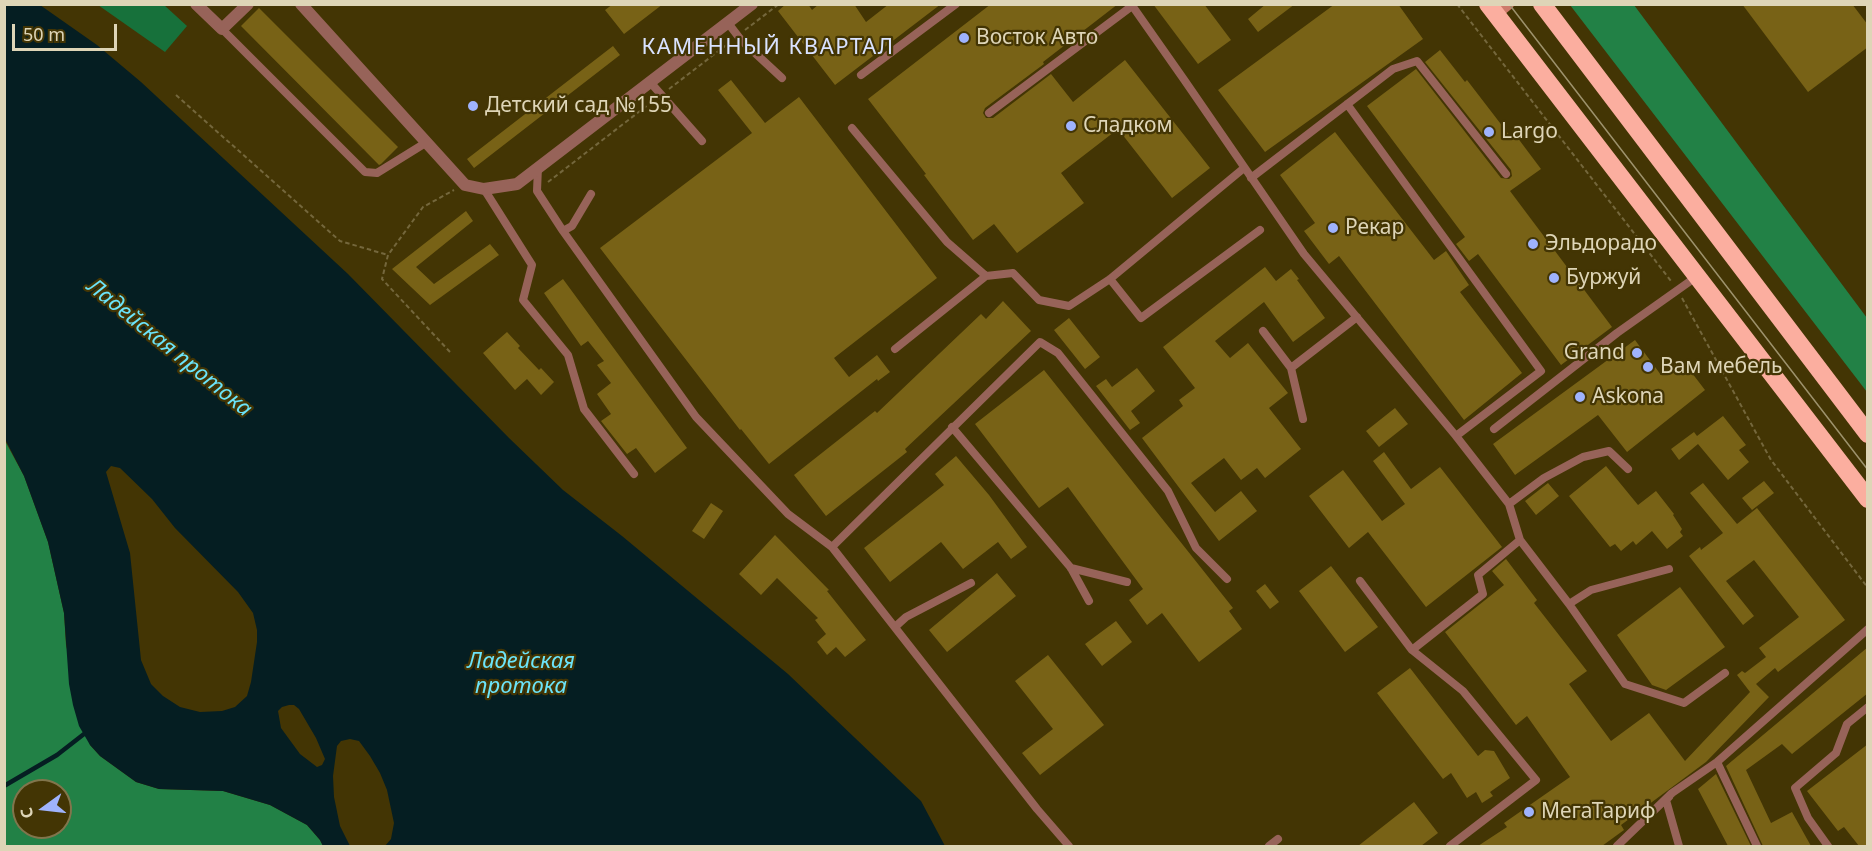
<!DOCTYPE html>
<meta charset="utf-8">
<style>
body{margin:0}
#map{position:relative;width:1872px;height:851px;overflow:hidden;background:#433504;font-family:"Noto Sans",sans-serif}
canvas{display:block}
.frame{position:absolute;inset:0;border:6px solid #ded5b7;pointer-events:none}
.north{position:absolute;left:12px;top:779px;width:60px;height:60px;box-sizing:border-box;background:#433504;border:2px solid #81754c;border-radius:50%;rotate:255deg;font-size:16px;font-weight:700;line-height:24px;text-align:center;color:#ded5b7}
.north::after{content:'';display:block;margin:auto;width:21px;height:27px;background:#9fb3fd;clip-path:polygon(50% 0,100% 100%,50% 72%,0 100%)}
.scale{position:absolute;left:12px;top:24px;width:105px;height:27px;box-sizing:border-box;border:3px solid #ded5b7;border-top:0;padding-left:8px;font-size:18px;line-height:21px;white-space:nowrap;color:#ded5b7;-webkit-text-stroke:4px #433504;paint-order:stroke}
</style>
<div id="map">
<canvas width="1872" height="851"></canvas>
<div class="frame"></div>
<div class="north">С</div>
<div class="scale">50 m</div>
</div>
<script>
const context = document.querySelector('canvas').getContext('2d');
context.lineJoin = 'round';
function paint(path, color) {
  context.fillStyle = color;
  context.fill(path, 'evenodd');
}
function toPath(rows) {
  const path = new Path2D();
  for (const r of rows) {
    path.moveTo(r[0], r[1]);
    for (let i = 2; i < r.length; i += 2) path.lineTo(r[i], r[i + 1]);
  }
  return path;
}
function trace(path, color, width, dash) {
  context.strokeStyle = color;
  context.lineWidth = width;
  context.lineCap = dash ? 'butt' : 'round';
  context.setLineDash(dash || []);
  context.stroke(path);
}
function write(font, color, halo, rows, align = 'center') {
  context.font = font + ' "Noto Sans",sans-serif';
  context.lineWidth = 4.5;
  context.setLineDash([]);
  context.textBaseline = 'middle';
  context.strokeStyle = halo;
  context.fillStyle = color;
  for (const [text, x, y, turn = 0] of rows) {
    context.save();
    context.translate(x, y);
    context.rotate((+turn || 0) * Math.PI / 180);
    context.textAlign = isNaN(turn) ? turn : align;
    if (halo) context.strokeText(text, 0, 0);
    context.fillText(text, 0, 0);
    context.restore();
  }
}
const green = toPath([
 [98,5,164,5,187,26,165,52]
]);
const forest = toPath([
 [1570,5,1634,5,1867,318,1867,392],
 [4,439,24,476,48,542,64,613,66,645,90,745,100,756,136,782,159,789,223,791,270,805,307,825,320,840,323,846,5,846],
 [24,791,60,791,60,827,24,827]
]);
const water = toPath([
 [4,5,40,5,97,45,141,82,348,274,509,438,563,490,622,536,788,674,921,801,945,846,385,846,391,839,394,823,387,790,380,773,370,756,359,741,350,739,341,741,337,746,333,776,334,797,340,826,350,846,323,846,320,840,307,825,270,805,223,791,159,789,136,782,100,756,90,745,79,726,73,705,69,684,64,613,48,542,24,476,5,439],
 [111,466,120,468,152,499,175,528,238,592,253,613,257,630,257,642,251,682,247,696,235,707,222,711,200,712,180,707,163,696,151,684,141,660,130,553,106,472],
 [289,705,294,705,299,709,316,738,325,759,322,765,317,767,300,754,281,728,278,711,282,707]
]);
const stream = toPath([
 [4,786,57,755,84,734]
]);
const building = toPath([
 [613,4,663,4,624,34,605,10],
 [786,4,808,4,812,10,819,4,854,4,866,22,889,4,941,4,835,85,778,11],
 [991,4,1118,4,1043,62,1044,64,985,108,983,113,986,118,993,118,1051,74,1073,102,1125,60,1210,168,1172,198,1118,129,1061,173,1084,203,1017,253,994,224,973,240,924,175,926,174,868,99],
 [1153,4,1204,4,1231,40,1198,64],
 [1266,4,1295,4,1258,32,1248,19],
 [1335,4,1398,4,1423,39,1265,152,1218,90],
 [1742,4,1852,4,1868,25,1868,47,1808,92],
 [259,8,398,147,381,164,379,165,241,26],
 [613,46,620,55,474,168,467,159],
 [1440,50,1465,82,1467,80,1510,136,1514,133,1541,169,1510,191,1612,327,1561,365,1478,254,1469,261,1456,244,1465,237,1367,106,1416,69,1501,178,1509,179,1512,176,1511,170,1425,62],
 [731,80,765,123,799,97,937,278,834,358,849,377,877,355,890,372,878,381,877,379,769,464,741,429,740,430,600,248,752,133,718,90],
 [1335,132,1434,260,1446,251,1469,285,1460,292,1522,373,1464,420,1339,256,1329,264,1304,231,1315,223,1280,175],
 [466,211,473,221,416,267,434,284,490,244,499,255,430,305,392,269],
 [1265,267,1276,281,1291,269,1299,279,1297,280,1325,318,1293,342,1264,302,1215,341,1230,358,1248,343,1288,393,1269,408,1301,449,1265,478,1257,468,1241,480,1224,458,1191,483,1215,512,1241,491,1257,511,1219,541,1142,438,1183,406,1179,400,1195,388,1163,347],
 [563,279,687,448,655,473,636,448,627,454,601,421,611,414,597,394,611,383,597,365,604,361,588,341,581,346,544,293],
 [1003,301,1031,331,905,449,907,452,826,516,794,475,875,411,877,413,981,314,986,319],
 [1069,318,1100,357,1085,369,1054,330],
 [507,332,520,346,518,348,539,370,541,368,554,382,541,395,527,379,515,390,483,353],
 [1635,340,1661,375,1682,360,1705,390,1627,452,1598,415,1515,475,1493,444],
 [1137,368,1155,391,1131,411,1140,423,1130,430,1096,386,1106,379,1112,387],
 [1044,370,1233,608,1229,611,1242,629,1199,662,1162,613,1147,625,1129,600,1143,589,1068,487,1039,508,975,424],
 [1395,408,1408,424,1379,447,1366,431],
 [1723,416,1746,445,1739,450,1749,462,1728,480,1698,444,1679,460,1671,449,1694,432,1697,436],
 [1384,452,1411,489,1440,467,1502,547,1426,607,1368,532,1349,548,1309,496,1343,470,1382,521,1405,504,1373,461],
 [956,456,989,495,1027,547,1011,559,998,542,963,569,941,542,890,582,864,548,944,485,935,474],
 [1606,466,1638,505,1656,491,1674,514,1673,515,1682,529,1680,532,1683,536,1667,549,1652,531,1636,545,1633,541,1621,551,1615,544,1610,547,1569,496],
 [1764,481,1774,493,1752,510,1742,498],
 [1548,483,1559,496,1536,515,1525,501],
 [1703,483,1737,524,1757,508,1845,620,1778,672,1775,668,1756,684,1769,697,1706,762,1621,825,1624,830,1602,846,1478,846,1507,827,1504,823,1570,777,1527,716,1516,725,1445,632,1504,585,1492,571,1506,559,1537,600,1534,603,1587,671,1569,684,1611,741,1649,713,1685,761,1750,692,1737,675,1742,671,1745,673,1766,657,1759,648,1799,617,1754,560,1726,581,1754,616,1743,625,1689,556,1700,547,1701,550,1723,533,1690,493],
 [711,503,723,511,704,539,692,531],
 [775,535,829,590,827,591,866,640,845,657,836,647,827,655,817,642,826,634,815,620,818,618,777,578,761,595,739,574],
 [1331,566,1378,627,1345,652,1299,591],
 [997,573,1016,596,947,652,929,630],
 [1265,584,1279,602,1270,609,1256,591],
 [1680,587,1725,647,1666,690,1652,685,1617,635],
 [1116,621,1132,642,1102,666,1085,644],
 [1868,647,1868,693,1792,754,1782,744,1746,770,1771,823,1792,812,1811,846,1763,846,1726,766],
 [1048,655,1104,725,1040,775,1022,753,1053,729,1015,681],
 [1410,668,1478,756,1485,750,1494,751,1510,778,1490,792,1493,796,1482,803,1476,792,1467,798,1451,773,1443,779,1377,693],
 [1868,744,1868,846,1859,846,1844,827,1838,831,1807,791],
 [1716,774,1751,846,1728,846,1698,789],
 [1414,802,1438,833,1421,846,1358,846]
]);
const path = toPath([
 [1457,4,1671,281],
 [745,30,779,4],
 [669,89,729,43],
 [176,95,340,241,388,255],
 [548,182,653,101],
 [1682,298,1771,460,1868,588],
 [450,352,382,279,388,255,423,207,454,190]
]);
const lane = toPath([
 [1131,4,1185,81,1304,254,1456,436,1509,504,1520,540,1569,604,1625,684,1684,703,1725,673],
 [728,23,741,40,782,78],
 [222,29,365,172,377,173,427,142],
 [861,75,956,4],
 [650,82,702,141],
 [1347,104,1541,371,1456,436],
 [989,113,1132,6],
 [852,128,947,242,986,276,1013,273,1039,300,1069,306,1110,279,1244,168],
 [538,167,537,191,563,231,696,417,788,514,832,547,1037,809,1069,846],
 [1251,178,1393,69,1417,61,1506,174],
 [484,189,532,265,523,300,568,355,584,409,634,474],
 [563,231,572,226,591,194],
 [1110,279,1141,318,1260,230],
 [1263,331,1291,368,1357,317],
 [895,349,986,276],
 [1291,368,1303,419],
 [952,427,1071,568,1089,601],
 [1494,429,1617,333,1696,277],
 [1509,504,1544,478,1583,457,1609,451,1628,469],
 [832,547,1040,342,1058,353,1168,491,1196,548,1227,579],
 [1071,568,1127,582],
 [1360,581,1412,650],
 [1569,604,1591,590,1669,569],
 [895,627,906,617,971,583],
 [1717,762,1757,846],
 [1669,797,1666,800,1679,846],
 [1269,846,1278,839],
 [1450,846,1536,780,1463,691,1412,650,1483,594,1478,575,1520,540],
 [1617,846,1672,793,1717,762,1868,629],
 [1828,846,1808,818,1795,788,1836,753,1847,724,1868,707]
]);
const street = toPath([
 [196,4,222,29,248,4],
 [301,4,465,185,484,189,517,184,752,4]
]);
const secondary = toPath([
 [1496,14,1508,4]
]);
const highway = toPath([
 [1488,4,1868,499],
 [1542,4,1868,434]
]);
const tram = toPath([
 [1509,4,1868,470]
]);
const markers = [
 [964,38,6,"#9fb3fd"],
 [473,106,6,"#9fb3fd"],
 [1071,126,6,"#9fb3fd"],
 [1489,132,6,"#9fb3fd"],
 [1333,228,6,"#9fb3fd"],
 [1533,244,6,"#9fb3fd"],
 [1554,278,6,"#9fb3fd"],
 [1637,353,6,"#9fb3fd"],
 [1648,367,6,"#9fb3fd"],
 [1580,397,6,"#9fb3fd"],
 [1529,812,6,"#9fb3fd"]
];
const poiNames = [
 ["Восток Авто",976,38],
 ["Детский сад №155",485,106],
 ["Сладком",1083,126],
 ["Largo",1501,132],
 ["Рекар",1345,228],
 ["Эльдорадо",1545,244],
 ["Буржуй",1566,278],
 ["Grand",1625,353,"right"],
 ["Вам мебель",1660,367],
 ["Askona",1592,397],
 ["МегаТариф",1541,812]
];
const neighbourhoodNames = [
 ["КАМЕННЫЙ КВАРТАЛ",768,48]
];
const waterNames = [
 ["Ладейская протока",169,348,39],
 ["Ладейская",521,662],
 ["протока",521,687]
];
paint(green, '#17713b');
paint(forest, '#228146');
paint(water, '#051e22');
trace(stream, '#051e22', 4.5);
paint(building, '#786216');
trace(path, '#74673c', 2, [4.5, 3]);
trace(lane, '#976359', 8);
trace(street, '#976359', 12);
trace(secondary, '#cd7a6a', 12);
trace(highway, '#fbae9f', 18);
trace(tram, '#9d926c', 1.5);
for (const [x, y, r, color] of markers) {
  const dot = new Path2D();
  dot.arc(x, y, r, 0, 2 * Math.PI);
  context.fillStyle = color;
  context.fill(dot);
  trace(dot, '#433504', 2);
}
write('21px', '#ded5b7', '#433504', poiNames, 'left');
context.letterSpacing = '1.5px';
write('22px', '#d9e2ff', '#433504', neighbourhoodNames);
context.letterSpacing = '0px';
write('italic 22px', '#6be4fa', '#433504', waterNames);
</script>
